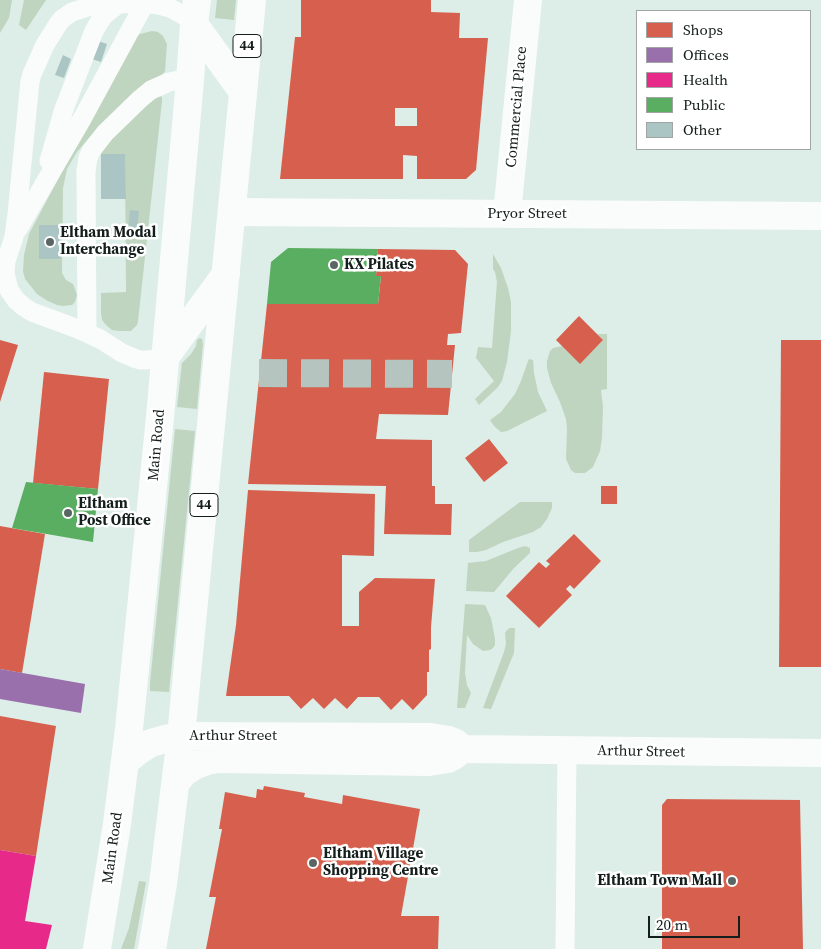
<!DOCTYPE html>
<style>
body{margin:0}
#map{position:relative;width:821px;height:949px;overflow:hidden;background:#ddede8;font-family:"Source Serif 4",serif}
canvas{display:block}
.legend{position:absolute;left:636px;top:10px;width:175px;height:140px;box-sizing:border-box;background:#fff;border:1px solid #a1a5a4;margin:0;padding:6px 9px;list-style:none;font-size:15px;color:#141e1c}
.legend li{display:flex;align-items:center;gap:10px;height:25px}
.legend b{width:25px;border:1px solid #a1a5a4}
.scale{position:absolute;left:648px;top:916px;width:92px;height:22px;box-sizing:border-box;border:2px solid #141e1c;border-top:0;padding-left:6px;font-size:15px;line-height:18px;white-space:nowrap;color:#141e1c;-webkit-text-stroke:4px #fff;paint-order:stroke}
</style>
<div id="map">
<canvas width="821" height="949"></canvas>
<ul class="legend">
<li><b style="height:14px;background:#d6604d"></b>Shops</li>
<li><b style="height:14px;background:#9970ab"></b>Offices</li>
<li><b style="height:14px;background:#e7298a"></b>Health</li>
<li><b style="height:14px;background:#5aae61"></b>Public</li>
<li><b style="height:14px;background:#aac5c4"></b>Other</li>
</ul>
<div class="scale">20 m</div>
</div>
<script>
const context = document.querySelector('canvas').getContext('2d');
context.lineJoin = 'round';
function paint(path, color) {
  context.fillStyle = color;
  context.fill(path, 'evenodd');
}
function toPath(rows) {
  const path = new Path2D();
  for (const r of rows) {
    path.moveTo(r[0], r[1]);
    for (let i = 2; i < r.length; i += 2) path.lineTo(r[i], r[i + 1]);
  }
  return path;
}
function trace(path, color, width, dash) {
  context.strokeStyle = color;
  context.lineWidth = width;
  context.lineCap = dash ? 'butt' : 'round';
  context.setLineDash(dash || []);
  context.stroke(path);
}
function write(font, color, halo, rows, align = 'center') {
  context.font = font + ' "Source Serif 4",serif';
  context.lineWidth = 5;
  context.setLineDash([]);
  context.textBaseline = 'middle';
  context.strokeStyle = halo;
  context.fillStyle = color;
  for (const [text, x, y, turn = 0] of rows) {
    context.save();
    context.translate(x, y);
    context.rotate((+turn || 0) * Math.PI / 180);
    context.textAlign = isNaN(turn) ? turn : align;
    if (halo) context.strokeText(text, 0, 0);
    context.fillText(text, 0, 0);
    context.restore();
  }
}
const green = toPath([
 [0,0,12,0,9,18,0,33],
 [24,0,46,0,26,30,19,25],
 [217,0,236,0,234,20,215,18],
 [152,31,158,32,163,36,167,44,165,71,162,75,144,87,104,122,89,138,77,152,67,169,63,188,62,273,66,280,73,284,77,295,75,302,72,305,63,306,57,305,46,300,37,294,25,279,23,271,24,255,29,234,125,53,136,37,140,34],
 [160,96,162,97,162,101,138,321,137,325,131,331,119,331,112,330,106,325,102,320,101,313,101,293,126,292,125,155,101,154,101,149,147,102],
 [493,254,501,268,508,288,511,302,511,331,507,362,502,381,498,387,479,405,475,399,494,381,476,358,478,347,492,348,497,282,495,272,493,269],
 [597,334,607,334,607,389,601,390,603,407,602,438,600,451,593,467,585,473,575,473,571,470,566,459,567,429,566,419,560,402,551,383,547,368,547,361,550,351,553,348,562,346,580,363,603,340],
 [200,338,202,339,203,344,197,409,177,407,182,363,191,354,196,346,197,340],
 [529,359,533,360,534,373,538,392,547,411,507,431,501,432,494,426,490,420,501,412,515,394,521,381,528,361],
 [175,429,195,431,169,692,150,691,150,683],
 [520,502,552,502,552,508,547,519,541,527,533,532,503,542,486,550,477,552,469,552,469,540],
 [525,546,530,548,530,553,514,568,494,592,466,591,468,563,486,561,518,548],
 [465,604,485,605,491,618,495,639,495,645,493,648,490,650,483,651,473,644,467,635,465,673,467,685,471,693,465,708,457,708],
 [510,628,515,628,514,653,491,709,483,708,504,652,506,644,505,633,507,630],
 [139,881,146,882,134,949,121,949,129,928]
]);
const shops = toPath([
 [301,0,431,0,431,12,460,13,459,38,488,38,476,170,466,179,417,179,417,156,403,155,403,179,280,179,295,37,301,37],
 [395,108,417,108,417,126,395,126],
 [378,249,455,250,468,264,461,333,448,334,447,345,455,345,448,415,379,414,376,439,432,440,432,486,435,486,435,504,452,504,451,535,384,534,386,486,248,484,267,304,378,304,381,276,376,276],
 [579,316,603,340,580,364,556,340],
 [0,340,18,345,0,402],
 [781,340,821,340,821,667,779,667],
 [44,372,109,379,98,489,33,483],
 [489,439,508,463,484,482,465,458],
 [601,486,617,486,617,504,601,504],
 [248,490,375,494,374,556,342,555,342,626,359,626,359,592,375,578,435,579,431,627,431,649,429,650,429,672,427,672,427,695,413,710,402,699,391,710,379,697,358,697,347,709,335,698,324,709,313,698,301,709,289,696,226,696,236,625],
 [0,526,45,534,22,673,0,669],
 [574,534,601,561,574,589,570,585,566,589,572,595,539,628,506,596,539,562,546,568,550,564,546,561],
 [0,716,56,726,36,856,0,850],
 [264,786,305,793,304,797,342,804,343,795,420,809,401,916,439,916,438,949,206,949,216,897,209,897,222,829,219,829,225,792,256,798,257,789,263,790],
 [667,799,800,800,803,949,662,949,662,805]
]);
const offices = toPath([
 [0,669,85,684,81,713,0,699]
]);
const health = toPath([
 [0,850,36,856,25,921,52,925,46,949,0,949]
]);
const public = toPath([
 [288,248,378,249,376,276,381,276,378,304,267,304,271,262],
 [26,482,98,489,93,542,12,528]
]);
const building = toPath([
 [98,41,107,44,101,62,92,59],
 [63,55,71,59,64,78,55,75],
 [101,154,125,154,126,199,101,199],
 [130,210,139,211,137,230,128,229],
 [39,225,61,225,61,259,39,259]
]);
const streetTunnel = toPath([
 [259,373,452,374]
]);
const lane = toPath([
 [49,161,64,109,94,31,103,16,117,5],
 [18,229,82,119,145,3],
 [87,333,86,171,88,158,91,151,105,133,140,99,151,90,169,82,179,80,190,80],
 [165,357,147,360,140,360,134,358,122,353,100,339,87,333,70,326,32,312,24,307,16,300,9,290,5,273,6,261,14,237,17,214,30,81,32,74,45,45,58,24,62,19,72,12,88,7,98,5,145,3,159,5,170,8,183,15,194,24],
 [565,949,567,751]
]);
const street = toPath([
 [232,212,821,216],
 [507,214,528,0]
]);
const secondary = toPath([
 [181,736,431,737,449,740,456,743,462,749],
 [176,782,185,772,196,765,207,761,218,759,429,762,448,759,455,755,462,749,821,753]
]);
const primary = toPath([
 [194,24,243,92],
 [166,356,226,274],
 [125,762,138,751,151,743,165,739,181,736],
 [97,949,117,824,129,729,160,417,190,80,194,24,197,0],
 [152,949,163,884,181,736,252,0]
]);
const markers = [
 [50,242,5,"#5a6663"],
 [334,265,5,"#5a6663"],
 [68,513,5,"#5a6663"],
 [313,863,5,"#5a6663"],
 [732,881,5,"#5a6663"]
];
const shields = [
 [247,46,28],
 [204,505,28]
];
const shieldNames = [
 ["44",247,46],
 ["44",204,505]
];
const streetNames = [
 ["Commercial Place",517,107,-85],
 ["Pryor Street",527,214],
 ["Main Road",157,445,-85],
 ["Arthur Street",233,736],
 ["Arthur Street",641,752,1],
 ["Main Road",113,848,-82]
];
const poiNames = [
 ["Eltham Modal",60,233],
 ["Interchange",60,250],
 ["KX Pilates",344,265],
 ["Eltham",78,504],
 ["Post Office",78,521],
 ["Eltham Village",323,854],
 ["Shopping Centre",323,871],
 ["Eltham Town Mall",722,881,"right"]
];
paint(green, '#c0d5bf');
paint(shops, '#d6604d');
paint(offices, '#9970ab');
paint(health, '#e7298a');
paint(public, '#5aae61');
paint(building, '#aac5c4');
trace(streetTunnel, '#b5c4bf', 28, [28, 14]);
trace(lane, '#fafcfc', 19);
trace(street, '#fafcfc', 28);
trace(secondary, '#fafcfc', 28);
trace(primary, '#fafcfc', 28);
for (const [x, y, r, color] of markers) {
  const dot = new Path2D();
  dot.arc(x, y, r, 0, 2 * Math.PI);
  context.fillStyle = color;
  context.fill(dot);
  trace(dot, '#fff', 2);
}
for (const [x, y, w] of shields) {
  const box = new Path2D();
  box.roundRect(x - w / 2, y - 11.5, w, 23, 4);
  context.fillStyle = '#fff';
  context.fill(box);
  trace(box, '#141e1c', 1);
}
write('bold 14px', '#141e1c', null, shieldNames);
write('15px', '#141e1c', '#fff', streetNames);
write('bold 15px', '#141e1c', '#fff', poiNames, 'left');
</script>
